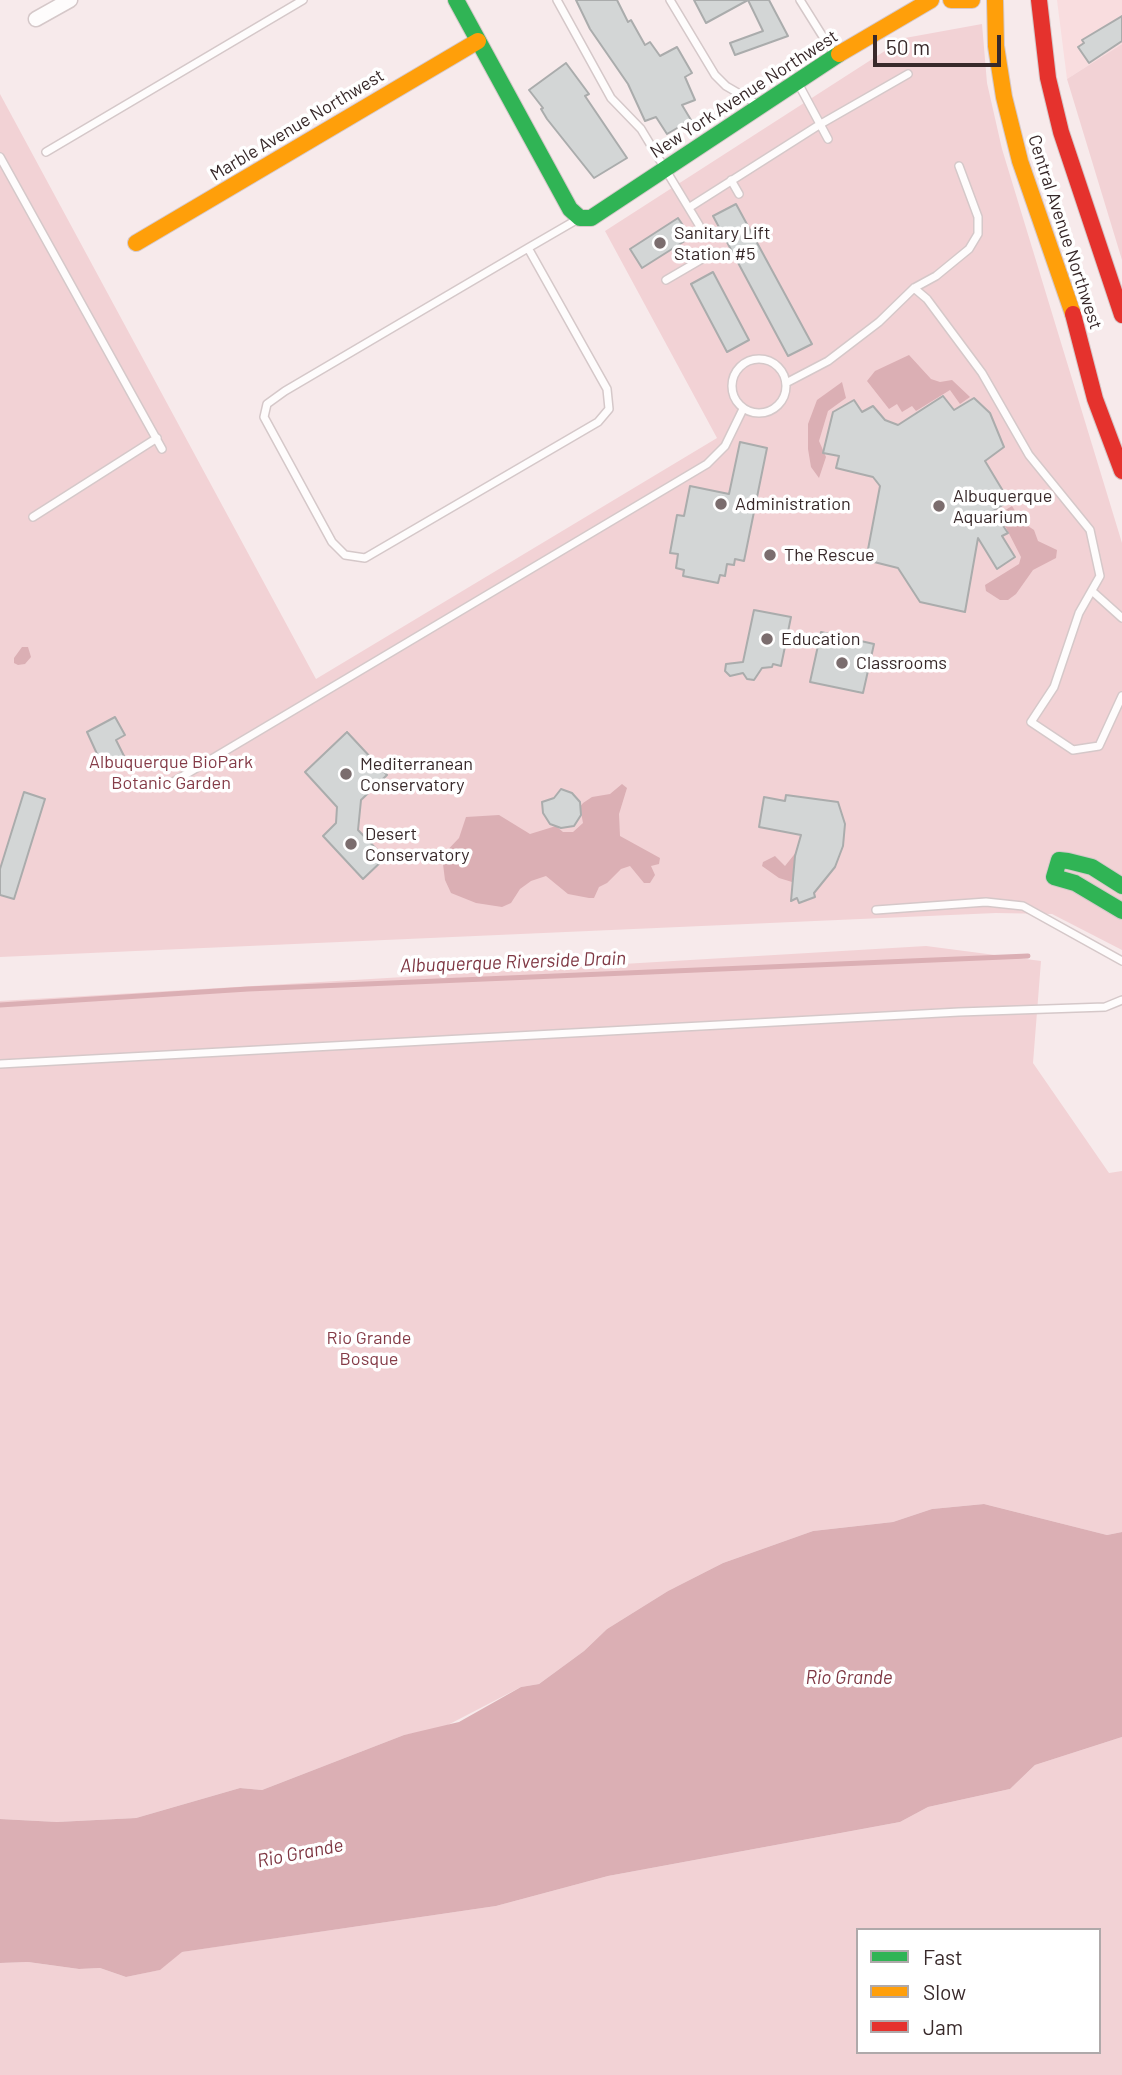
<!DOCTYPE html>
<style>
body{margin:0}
#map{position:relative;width:1122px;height:2075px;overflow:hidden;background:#f7eaeb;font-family:Barlow,sans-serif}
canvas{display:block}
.legend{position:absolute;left:856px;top:1928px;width:245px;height:126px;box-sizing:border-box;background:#fff;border:2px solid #afa9aa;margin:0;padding:9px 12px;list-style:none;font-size:21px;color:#38292a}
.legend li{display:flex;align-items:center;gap:14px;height:35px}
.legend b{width:35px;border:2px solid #afa9aa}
.scale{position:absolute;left:873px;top:35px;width:128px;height:32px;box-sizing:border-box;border:4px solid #38292a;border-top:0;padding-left:9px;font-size:21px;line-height:24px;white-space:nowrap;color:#38292a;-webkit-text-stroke:5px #fff;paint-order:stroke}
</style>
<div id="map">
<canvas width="1122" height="2075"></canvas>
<ul class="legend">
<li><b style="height:9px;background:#30b455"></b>Fast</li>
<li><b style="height:9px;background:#ff9f0a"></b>Slow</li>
<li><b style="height:9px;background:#e5322d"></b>Jam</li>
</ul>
<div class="scale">50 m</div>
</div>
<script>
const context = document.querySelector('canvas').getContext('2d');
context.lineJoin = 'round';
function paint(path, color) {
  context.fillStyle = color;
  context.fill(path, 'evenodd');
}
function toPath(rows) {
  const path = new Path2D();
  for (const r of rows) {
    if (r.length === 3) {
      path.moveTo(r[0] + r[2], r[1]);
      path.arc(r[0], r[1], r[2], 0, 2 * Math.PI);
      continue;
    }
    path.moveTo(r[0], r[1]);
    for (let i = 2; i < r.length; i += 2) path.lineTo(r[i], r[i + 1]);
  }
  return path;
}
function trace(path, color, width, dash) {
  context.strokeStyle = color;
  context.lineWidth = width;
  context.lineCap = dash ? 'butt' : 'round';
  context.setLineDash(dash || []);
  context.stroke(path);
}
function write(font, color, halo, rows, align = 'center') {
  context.font = font + ' Barlow,sans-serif';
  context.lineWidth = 7;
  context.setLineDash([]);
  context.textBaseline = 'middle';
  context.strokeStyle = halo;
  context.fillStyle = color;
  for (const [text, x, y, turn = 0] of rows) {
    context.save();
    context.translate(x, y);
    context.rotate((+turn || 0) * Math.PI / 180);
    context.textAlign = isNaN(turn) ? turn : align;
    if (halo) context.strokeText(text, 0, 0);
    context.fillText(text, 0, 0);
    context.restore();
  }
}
const built = toPath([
 [1057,0,1122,0,1122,44,1067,79]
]);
const green = toPath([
 [982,24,987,83,1002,149,1122,543,1122,950,1052,914,996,913,0,957,0,94,316,679,717,438,605,231,905,38],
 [1122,44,1122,260,1067,79],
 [926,946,1041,961,1033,1063,1109,1173,1122,1171,1122,1532,1107,1535,984,1504,932,1509,893,1522,813,1531,723,1563,668,1591,607,1629,584,1651,539,1684,521,1687,442,1728,404,1735,262,1790,240,1788,136,1818,57,1822,0,1819,0,1001],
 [1122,1737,1122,2075,0,2075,0,1963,28,1962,79,1969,100,1968,126,1977,159,1970,181,1952,496,1906,608,1876,900,1822,928,1807,1010,1789,1035,1765],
 [858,1930,1099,1930,1099,2052,858,2052]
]);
const water = toPath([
 [909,355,931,379,940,382,952,380,970,397,960,404,950,390,916,411,912,406,902,412,897,404,889,409,867,381,875,371],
 [842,382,846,398,828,411,819,441,826,457,819,478,811,467,808,449,808,424,817,400],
 [1012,506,1022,522,1034,530,1038,541,1057,550,1056,558,1033,570,1016,594,1008,600,1000,600,986,591,985,585,1019,564,1021,557,999,514],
 [22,647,28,647,31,657,25,664,18,665,14,663,14,658],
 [622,784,627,788,619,814,620,836,660,858,659,864,651,866,655,875,650,883,644,883,630,866,621,869,607,883,599,887,594,898,589,898,568,894,546,876,531,881,520,889,511,903,502,907,476,903,451,893,445,880,442,856,459,838,466,817,499,815,530,834,556,826,563,832,573,832,583,823,580,807,583,803,592,797,610,794],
 [797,851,792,882,779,878,762,866,763,862,775,856,785,866],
 [984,1504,1107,1535,1122,1532,1122,1737,1035,1765,1010,1789,928,1807,900,1822,608,1876,496,1906,182,1952,160,1970,126,1977,100,1968,79,1969,28,1962,0,1963,0,1819,57,1822,136,1818,240,1788,262,1790,404,1735,459,1722,521,1687,539,1684,584,1651,607,1629,668,1591,723,1563,813,1531,893,1522,932,1509]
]);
const stream = toPath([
 [0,1005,248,989,1028,956]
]);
const building = toPath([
 [576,0,617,0,628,22,631,20,645,45,650,42,660,56,677,47,692,73,685,77,695,100,682,105,691,120,667,134,656,117,645,121,628,84,590,29,576,0],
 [694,0,748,0,706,23,694,0],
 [748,0,769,0,788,36,735,55,730,43,763,31,748,0],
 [1122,16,1122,41,1089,63,1078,47,1084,43,1082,40,1122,16],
 [566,63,589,94,585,96,627,158,594,178,547,119,541,109,543,108,529,90,566,63],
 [736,204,812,344,788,356,713,216,736,204],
 [678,218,691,237,642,268,630,249,678,218],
 [713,272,749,340,727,352,691,284,713,272],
 [943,396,954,410,974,398,990,413,1004,447,985,461,1009,501,993,511,1008,533,1002,536,1015,557,997,569,978,538,965,612,920,602,898,568,866,560,880,486,873,477,836,468,839,456,823,453,833,412,854,400,862,412,873,406,885,420,898,425,943,396],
 [740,442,767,448,744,561,735,559,734,565,727,564,725,576,720,575,718,583,683,576,684,570,676,568,678,554,670,553,677,515,684,516,690,486,729,494,740,442],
 [754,610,791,617,781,666,773,664,772,667,762,668,754,680,747,679,743,673,730,676,725,671,726,664,743,662,754,610],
 [821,632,874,644,863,693,810,682,821,632],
 [115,717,125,735,116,740,124,756,103,767,87,732,115,717],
 [347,732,387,775,361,800,358,830,385,858,363,879,323,836,336,823,337,807,305,772,347,732],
 [561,789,572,793,580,802,581,815,574,826,561,828,550,824,543,813,542,802,554,798,561,789],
 [24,792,45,799,14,899,0,895,0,869,24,792],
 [786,795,838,802,845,824,843,846,835,867,814,893,815,897,799,903,797,898,791,901,795,856,801,835,759,827,764,797,785,801,786,795]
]);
const lane = toPath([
 [557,0,611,98,641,129,699,225],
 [670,0,715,75,726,86,757,104],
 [800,0,835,56],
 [798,83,828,139],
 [46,152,303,0],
 [0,157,162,449],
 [731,180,739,194],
 [690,207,819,125,908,74],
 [528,248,607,389,609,409,598,422,365,558,345,555,332,542,264,417,267,404,285,391,528,248,578,219],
 [666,280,714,252],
 [914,288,927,299,982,373,1029,455,1090,530,1100,576,1079,613,1054,687,1031,722,1073,750,1099,746,1122,696],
 [759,386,27],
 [786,383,828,361,879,322,914,288,936,276,969,249,978,234,978,217,959,166],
 [33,517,157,438],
 [1092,591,1122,618],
 [173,782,707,464,725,446,743,409],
 [876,910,986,902,1023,906,1122,961],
 [0,1064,959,1012,1105,1007,1122,1000]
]);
const street = toPath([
 [36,19,70,0]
]);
const fast = toPath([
 [456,0,570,209,580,218,591,218,839,54],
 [1122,886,1092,867,1068,861,1059,860,1054,877,1075,883,1122,911]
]);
const slow = toPath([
 [951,0,972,0],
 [995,0,996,46,1004,97,1020,161,1073,314],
 [839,54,931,0],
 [136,243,478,41]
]);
const jam = toPath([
 [1039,0,1048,78,1061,132,1122,315],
 [1073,314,1095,399,1122,471]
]);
const markers = [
 [660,243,7,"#7b6d6e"],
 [721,504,7,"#7b6d6e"],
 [939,506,7,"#7b6d6e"],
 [770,555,7,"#7b6d6e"],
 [767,639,7,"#7b6d6e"],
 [842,663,7,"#7b6d6e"],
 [346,774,7,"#7b6d6e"],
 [351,844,7,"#7b6d6e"]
];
const streetNames = [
 ["New York Avenue Northwest",744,94,-33],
 ["Marble Avenue Northwest",297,125,-31],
 ["Central Avenue Northwest",1065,232,72]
];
const poiNames = [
 ["Sanitary Lift",674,233],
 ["Station #5",674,254],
 ["Albuquerque",953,496],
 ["Aquarium",953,517],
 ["Administration",735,504],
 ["The Rescue",784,555],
 ["Education",781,639],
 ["Classrooms",856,663],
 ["Mediterranean",360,764],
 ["Conservatory",360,785],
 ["Desert",365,834],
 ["Conservatory",365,855]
];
const parkNames = [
 ["Albuquerque BioPark",171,762],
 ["Botanic Garden",171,783],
 ["Rio Grande",369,1338],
 ["Bosque",369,1359]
];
const waterNames = [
 ["Albuquerque Riverside Drain",513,962,-2],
 ["Rio Grande",849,1678],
 ["Rio Grande",300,1853,-11]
];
paint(built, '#f9dddf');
paint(green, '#f2d2d5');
paint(water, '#dbafb4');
trace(stream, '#dbafb4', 5);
paint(building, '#d3d6d6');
trace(building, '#aaacac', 2);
trace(lane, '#d5c8c9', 10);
trace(street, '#d5c8c9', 17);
trace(fast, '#d5c8c9', 18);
trace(slow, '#d5c8c9', 18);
trace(jam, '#d5c8c9', 18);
trace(lane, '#fefcfc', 7);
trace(street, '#fefcfc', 14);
trace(fast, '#30b455', 16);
trace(slow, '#ff9f0a', 16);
trace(jam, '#e5322d', 16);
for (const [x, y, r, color] of markers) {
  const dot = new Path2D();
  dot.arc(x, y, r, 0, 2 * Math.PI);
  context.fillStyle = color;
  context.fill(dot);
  trace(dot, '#fff', 2.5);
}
write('18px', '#38292a', '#fff', streetNames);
write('18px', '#38292a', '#fff', poiNames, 'left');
write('18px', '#853c48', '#fff', parkNames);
write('italic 19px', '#7f3743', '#fff', waterNames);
</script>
